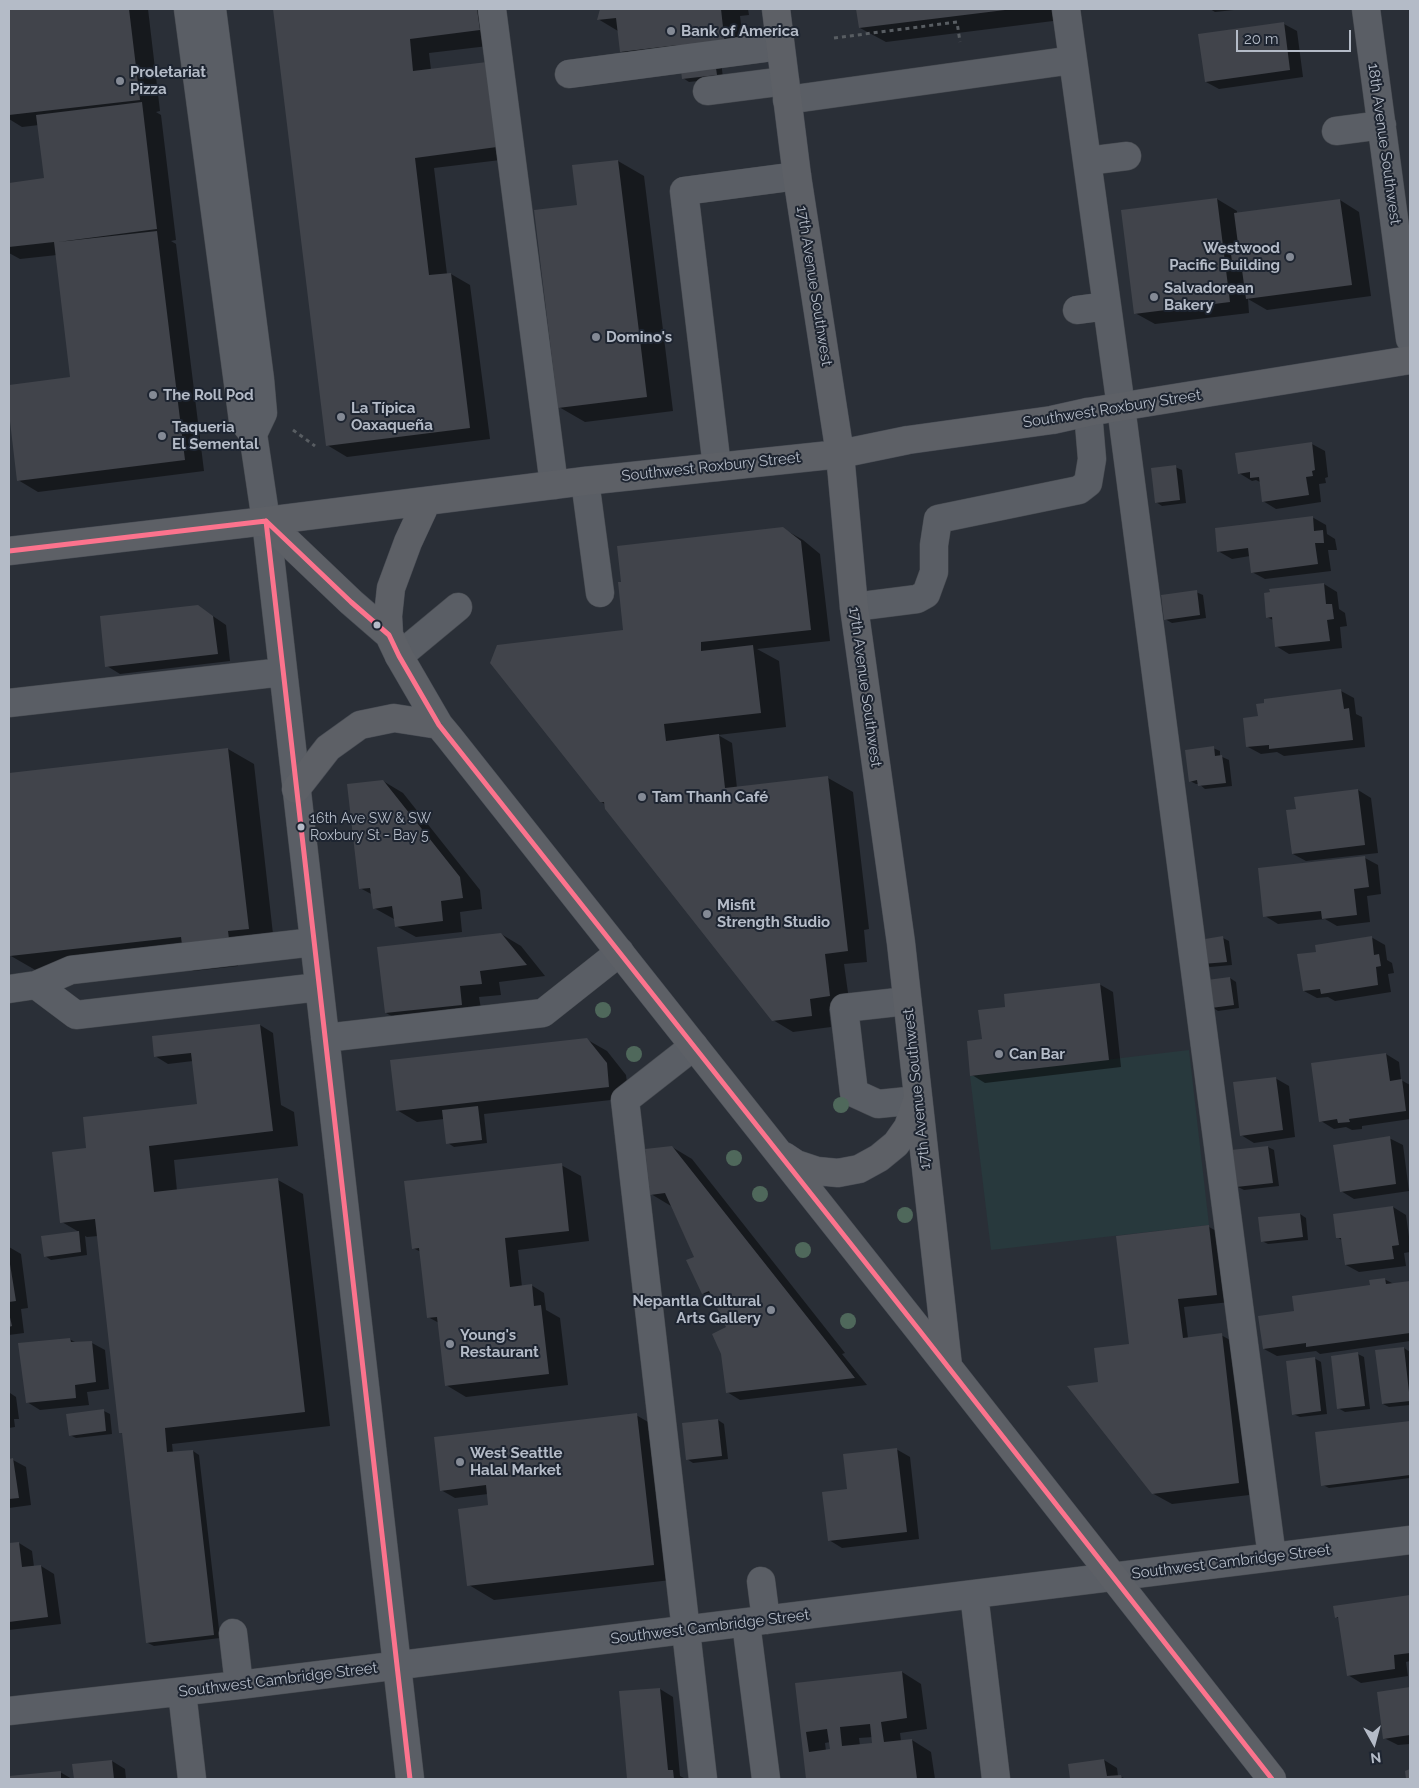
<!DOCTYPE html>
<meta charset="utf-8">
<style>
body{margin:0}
#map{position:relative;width:1419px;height:1788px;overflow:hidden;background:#2a2f37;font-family:Raleway,sans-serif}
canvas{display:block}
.frame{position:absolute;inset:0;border:10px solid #b4bbc7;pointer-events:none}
.north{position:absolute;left:1349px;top:1718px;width:50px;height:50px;-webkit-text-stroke:4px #1e2531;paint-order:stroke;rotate:173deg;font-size:14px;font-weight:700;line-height:20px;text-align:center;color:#b4bbc7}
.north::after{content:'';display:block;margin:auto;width:18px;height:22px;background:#b4bbc7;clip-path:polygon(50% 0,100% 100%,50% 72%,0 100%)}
.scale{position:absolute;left:1236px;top:30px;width:115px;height:22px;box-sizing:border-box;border:2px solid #b4bbc7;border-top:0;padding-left:6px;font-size:15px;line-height:18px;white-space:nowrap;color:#b4bbc7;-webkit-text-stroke:4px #1e2531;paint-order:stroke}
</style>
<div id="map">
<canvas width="1419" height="1788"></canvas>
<div class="frame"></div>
<div class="north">N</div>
<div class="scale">20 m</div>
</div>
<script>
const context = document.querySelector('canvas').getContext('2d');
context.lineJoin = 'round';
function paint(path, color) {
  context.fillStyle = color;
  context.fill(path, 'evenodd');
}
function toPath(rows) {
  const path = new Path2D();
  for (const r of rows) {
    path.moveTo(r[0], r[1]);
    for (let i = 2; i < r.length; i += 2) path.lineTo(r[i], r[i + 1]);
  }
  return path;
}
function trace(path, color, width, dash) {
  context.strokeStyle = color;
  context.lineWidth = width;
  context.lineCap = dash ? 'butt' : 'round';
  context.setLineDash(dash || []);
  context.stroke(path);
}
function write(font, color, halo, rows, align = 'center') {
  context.font = font + ' Raleway,sans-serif';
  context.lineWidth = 4;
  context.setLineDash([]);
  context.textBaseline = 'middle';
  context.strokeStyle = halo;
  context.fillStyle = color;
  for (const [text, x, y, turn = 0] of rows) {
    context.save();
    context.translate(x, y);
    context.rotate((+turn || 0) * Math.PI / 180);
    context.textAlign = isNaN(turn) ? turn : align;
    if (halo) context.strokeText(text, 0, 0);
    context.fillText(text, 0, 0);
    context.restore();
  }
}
const green = toPath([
 [1189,1050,1209,1225,991,1250,970,1076]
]);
const shadow = toPath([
 [9,9,148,9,160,111,156,112,161,115,176,240,171,241,176,244,204,471,38,492,18,480,9,402,9,387,71,378,57,255,20,259,9,253,9,184,45,179,39,125,22,127,9,119],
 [274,9,501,9,505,44,429,53,431,70,517,158,434,168,447,274,451,274,470,285,490,439,347,457,327,445],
 [601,9,748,9,749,15,740,16,745,56,720,53,723,78,689,82,683,78,681,58,641,63,622,52,618,31,598,19],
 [858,9,1068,9,1069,19,886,42,860,28],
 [1210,9,1243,9,1215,12],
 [1284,24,1297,31,1303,77,1219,89,1206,82],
 [618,161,644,176,673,411,585,422,559,407,578,206],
 [1217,199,1237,211,1237,214,1340,200,1359,212,1371,296,1267,310,1248,299,1249,313,1155,324,1135,313],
 [1312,444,1325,451,1328,477,1325,478,1326,483,1319,484,1321,502,1276,509,1263,501,1260,482,1256,480,1252,481,1239,473],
 [1175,467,1182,470,1186,503,1162,506,1156,502],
 [1312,517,1326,525,1327,534,1335,539,1337,550,1328,550,1331,571,1265,579,1252,572,1250,556,1232,559,1218,551],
 [782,528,803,540,820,554,830,641,757,649,779,661,786,727,718,735,732,743,737,788,828,778,853,792,869,929,864,930,867,962,844,964,850,1007,829,1009,831,1027,793,1032,773,1020,606,805,600,801,625,631],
 [1324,584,1337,592,1339,609,1345,613,1347,626,1340,627,1342,648,1289,654,1276,646,1273,620,1267,617],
 [1196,592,1203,595,1206,618,1172,623,1165,619],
 [198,606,226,625,230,661,120,674,107,666],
 [1341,691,1354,698,1356,714,1362,717,1365,747,1284,756,1277,752,1261,754,1248,747,1259,717],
 [1213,748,1220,751,1220,756,1229,760,1232,786,1205,789,1199,784,1196,784,1190,781],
 [228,749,254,764,274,943,236,948,238,966,193,971,186,967,37,971,11,956,9,932,10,774],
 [383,781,403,793,480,890,482,909,460,912,462,932,416,937,396,926,394,919,374,908,373,895,360,888],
 [1358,790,1371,798,1378,853,1306,861,1293,854,1297,810],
 [1365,858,1378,865,1381,894,1367,896,1370,922,1337,926,1325,919,1278,924,1265,916],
 [501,934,521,946,545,976,499,982,501,995,479,997,482,1015,406,1024,386,1013],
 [1371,937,1385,945,1387,960,1392,963,1394,973,1388,974,1391,992,1335,1001,1328,997,1317,998,1304,991,1317,953],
 [1223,938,1229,941,1232,965,1210,967,1204,964],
 [1230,978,1236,982,1239,1008,1218,1011,1212,1007],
 [1099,984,1113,992,1121,1067,985,1083,972,1075,983,1040,1007,1008],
 [260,1025,273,1033,281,1105,294,1112,298,1146,174,1160,177,1191,278,1180,303,1194,330,1426,172,1444,173,1453,193,1451,199,1455,220,1638,154,1646,148,1643,123,1434,120,1432,98,1236,87,1237,85,1236,87,1255,51,1260,45,1256,79,1232,62,1222,88,1149,201,1105,193,1061,168,1064,155,1056],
 [586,1039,607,1051,626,1075,629,1098,484,1114,487,1143,454,1147,448,1143,444,1119,417,1122,397,1110],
 [1386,1054,1399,1062,1401,1080,1410,1085,1410,1119,1362,1126,1362,1129,1352,1130,1346,1127,1334,1129,1321,1121],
 [1275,1078,1289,1086,1295,1137,1254,1143,1241,1135],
 [1389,1138,1403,1145,1409,1191,1354,1199,1341,1191],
 [672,1147,692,1159,845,1353,842,1354,867,1385,740,1400,727,1392,728,1328,715,1300,703,1293,695,1257,671,1206,651,1194],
 [1268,1147,1274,1150,1279,1186,1244,1190,1238,1187],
 [561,1165,581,1176,589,1241,518,1250,522,1287,531,1285,544,1293,546,1310,560,1318,568,1385,466,1397,446,1385,439,1323,428,1317,421,1252,413,1248],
 [1393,1207,1406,1215,1410,1244,1410,1252,1404,1253,1406,1266,1359,1272,1346,1265,1343,1241,1337,1237],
 [1300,1214,1306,1218,1308,1240,1268,1244,1262,1241],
 [1209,1227,1222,1234,1230,1302,1184,1307,1188,1338,1221,1335,1241,1346,1258,1494,1172,1504,1152,1493,1099,1383,1133,1345],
 [9,1247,21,1254,28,1308,21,1309,24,1333,9,1335],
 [1384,1279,1394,1284,1410,1282,1410,1341,1320,1354,1316,1351,1277,1356,1264,1349,1295,1313,1371,1286],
 [69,1339,77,1343,92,1343,105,1350,109,1389,87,1392,89,1405,40,1410,27,1402],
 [1404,1348,1410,1352,1410,1405,1389,1407,1383,1404],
 [1358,1354,1364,1357,1370,1409,1345,1412,1338,1408],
 [1314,1358,1321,1362,1327,1414,1300,1417,1293,1414],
 [9,1383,10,1393,16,1397,19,1419,14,1419,15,1427,9,1428],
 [104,1411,110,1414,112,1434,76,1438,70,1435],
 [636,1415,662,1430,680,1579,494,1600,469,1585,489,1506,488,1494,455,1498,441,1490],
 [718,1420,724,1424,728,1459,693,1463,687,1459,683,1424],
 [1410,1422,1410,1478,1329,1488,1323,1485,1316,1433],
 [896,1449,910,1457,919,1539,842,1548,829,1540,848,1490],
 [9,1460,13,1460,26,1467,31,1505,9,1508],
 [19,1543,32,1551,34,1567,41,1566,54,1574,61,1624,9,1630,9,1545],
 [1410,1596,1410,1661,1406,1662,1408,1676,1361,1683,1348,1675,1340,1619,1336,1617,1334,1607],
 [902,1672,921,1684,927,1729,900,1733,901,1741,912,1740,931,1752,935,1779,807,1779,796,1684],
 [873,1737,874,1744,860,1746,859,1738],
 [830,1742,831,1750,826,1751,825,1743],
 [1410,1688,1410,1744,1398,1745,1384,1738,1378,1693],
 [660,1689,673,1697,680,1776,686,1779,628,1779,621,1693],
 [1104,1760,1117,1768,1118,1776,1127,1779,1071,1779,1069,1765],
 [112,1761,125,1769,126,1779,75,1779,74,1766],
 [60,1772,72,1779,9,1779,9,1777]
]);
const building = toPath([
 [9,9,129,9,140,100,9,115],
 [273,9,477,9,480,30,410,39,413,71,487,62,497,147,415,158,429,275,451,273,470,428,326,446],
 [600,9,721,9,725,45,713,47,717,75,682,79,678,45,620,52,616,18,597,20],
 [856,9,1005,9,1005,10,859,28],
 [1284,22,1290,70,1205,82,1198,34],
 [142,102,157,229,58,242,157,231,185,460,17,481,9,413,9,385,70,377,54,242,9,247,9,183,44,178,36,115],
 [618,160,647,397,558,408,534,210,577,205,572,165],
 [1217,198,1230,302,1134,314,1121,210],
 [1340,199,1352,285,1246,299,1242,270,1233,271,1230,245,1238,244,1234,213],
 [1312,442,1315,470,1312,471,1313,476,1306,477,1309,495,1262,502,1259,477,1250,478,1250,472,1238,474,1235,453],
 [1176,465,1180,500,1155,503,1151,468],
 [1313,516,1314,531,1323,530,1324,543,1315,543,1318,564,1251,573,1248,548,1217,552,1215,528],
 [783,527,801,541,811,630,701,642,701,651,753,645,761,713,664,724,666,741,719,734,725,788,828,776,848,951,825,954,830,996,810,999,812,1016,772,1021,605,809,604,802,600,802,490,663,497,645,623,630,618,582,621,582,617,546],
 [1324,583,1326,604,1332,604,1334,619,1327,620,1330,641,1275,647,1272,617,1266,618,1264,593,1270,592,1269,589],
 [1197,590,1200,615,1164,620,1161,595],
 [198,605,213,616,218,654,105,667,100,616],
 [1341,689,1344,709,1349,708,1353,740,1269,749,1269,745,1246,747,1243,718,1258,716,1256,704,1264,703,1264,699],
 [1214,746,1215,756,1222,755,1226,783,1198,786,1197,780,1189,782,1185,750],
 [228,748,249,929,228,931,232,963,185,968,181,937,10,956,9,943,9,773],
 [383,780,460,877,463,898,441,901,443,921,395,927,392,906,373,909,370,888,359,889,347,784],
 [1358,789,1365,845,1292,854,1286,810,1296,809,1294,797],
 [1365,856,1369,887,1354,889,1357,915,1322,919,1321,911,1263,917,1258,868],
 [501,933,527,965,480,971,482,984,460,986,462,1005,385,1013,377,947],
 [1223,936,1227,962,1202,964,1199,940],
 [1372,936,1374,955,1379,954,1381,966,1376,967,1378,985,1321,994,1320,989,1303,991,1297,954,1316,952,1315,945],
 [1230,977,1234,1005,1211,1008,1207,980],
 [1100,983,1109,1060,970,1076,967,1041,982,1039,978,1010,1005,1007,1004,994],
 [260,1024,273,1131,149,1146,154,1192,278,1178,305,1412,165,1428,167,1452,193,1450,214,1635,146,1643,122,1433,119,1433,95,1219,60,1223,52,1152,86,1148,83,1117,197,1104,191,1053,154,1057,152,1036],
 [587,1038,607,1063,609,1087,396,1111,390,1060],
 [1386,1053,1390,1081,1402,1079,1406,1111,1349,1119,1350,1122,1338,1123,1337,1119,1319,1122,1311,1063],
 [1276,1077,1283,1130,1240,1136,1233,1082],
 [478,1106,482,1140,446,1144,442,1110],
 [1390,1136,1396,1184,1340,1192,1333,1145],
 [672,1146,827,1342,855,1378,726,1393,721,1354,712,1334,726,1327,709,1291,702,1294,686,1260,694,1257,665,1193,650,1195,645,1149],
 [1268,1146,1273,1183,1236,1187,1231,1150],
 [562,1163,569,1231,505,1238,510,1287,532,1284,534,1306,541,1305,549,1374,445,1386,437,1317,427,1318,419,1248,412,1249,404,1181],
 [1393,1206,1399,1245,1392,1246,1394,1259,1345,1265,1341,1238,1336,1238,1333,1214],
 [1300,1213,1303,1237,1261,1242,1258,1217],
 [1209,1225,1217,1295,1178,1299,1183,1338,1222,1333,1239,1483,1152,1494,1067,1386,1098,1382,1094,1348,1129,1344,1116,1236],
 [79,1231,81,1252,44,1257,41,1236],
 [9,1258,16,1301,9,1302],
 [1385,1278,1386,1284,1410,1281,1410,1333,1306,1347,1306,1343,1263,1349,1258,1316,1294,1311,1292,1296,1370,1285,1369,1280],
 [9,1313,12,1326,9,1327],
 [70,1338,71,1342,92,1341,96,1382,75,1385,76,1398,26,1403,18,1343],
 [1404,1347,1410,1401,1382,1404,1375,1350],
 [1358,1352,1365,1406,1337,1409,1331,1356],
 [1315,1357,1321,1411,1292,1415,1286,1361],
 [104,1409,106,1431,69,1436,66,1414],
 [637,1413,654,1565,467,1586,458,1509,488,1505,486,1485,440,1491,434,1437],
 [718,1419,722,1456,686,1460,682,1423],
 [1410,1421,1410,1475,1321,1486,1315,1432],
 [897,1448,907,1532,828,1541,822,1492,847,1489,843,1454],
 [13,1458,19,1498,9,1499,9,1459],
 [19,1542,22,1567,41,1565,48,1617,9,1622,9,1543],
 [1410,1595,1410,1653,1394,1655,1395,1669,1347,1676,1338,1617,1335,1618,1333,1606],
 [902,1671,907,1718,881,1722,884,1742,912,1739,917,1779,806,1779,795,1683],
 [870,1724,872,1743,842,1746,840,1727],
 [827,1729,830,1749,809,1752,806,1732],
 [1410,1687,1410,1735,1383,1739,1377,1692],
 [660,1688,668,1770,673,1770,674,1779,627,1779,619,1691],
 [1104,1759,1107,1776,1121,1775,1122,1779,1070,1779,1068,1764],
 [112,1760,114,1779,74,1779,72,1764],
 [1410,1769,1410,1779,1406,1779,1405,1771],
 [61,1771,61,1779,9,1779,9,1776]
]);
const path = toPath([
 [834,38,957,22,960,42],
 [293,430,315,446]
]);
const minor = toPath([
 [188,9,243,421,253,434,266,521,410,1779],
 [212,9,260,379,263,413,253,434],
 [492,9,554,485],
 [1066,9,1121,407,1272,1557],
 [1366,9,1410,339],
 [569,74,780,46],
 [707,91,785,81],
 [787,100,1073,60],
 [1336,131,1382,125],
 [1087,161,1127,156],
 [1077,310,1107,306],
 [717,467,684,191,797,176],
 [585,481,600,593],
 [854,607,917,599,926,594,934,572,934,545,938,519,1079,490,1088,483,1092,459,1088,412],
 [399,656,458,607],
 [9,703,283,672],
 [36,985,71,970,314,942],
 [9,989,36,985,76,1015,319,987],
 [907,1001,844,1008,854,1093,878,1104,918,1100],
 [325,1038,543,1013,620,952],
 [694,1046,625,1100,703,1779],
 [761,1581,766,1620],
 [974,1594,996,1779],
 [746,1623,766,1779],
 [233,1633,239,1685],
 [182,1692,192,1779],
 [9,1711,239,1685,1410,1540]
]);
const major = toPath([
 [776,9,797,176,840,454,854,607,901,943,948,1366],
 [266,521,351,602,389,635,399,656,439,725,449,737,919,1330,1272,1779],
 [9,551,266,521,585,481,840,454,908,440,1052,420,1088,412,1410,360],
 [389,635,388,616,391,588,408,542,427,501],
 [296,789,328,748,360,725,394,718,439,725],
 [784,1156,796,1164,817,1171,838,1173,859,1169,879,1158,896,1144,908,1127,917,1101]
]);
const bus1 = toPath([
 [266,521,351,602,389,635,399,656,439,725,919,1330,1272,1779],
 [266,521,410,1779],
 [9,551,266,521]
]);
const trees = [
 [603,1010],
 [634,1054],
 [841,1105],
 [734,1158],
 [760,1194],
 [905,1215],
 [803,1250],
 [848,1321]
];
const markers = [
 [671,31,5,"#848a95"],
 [120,81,5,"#848a95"],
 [1290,257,5,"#848a95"],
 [1154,297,5,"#848a95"],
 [596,337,5,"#848a95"],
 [153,395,5,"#848a95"],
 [341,417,5,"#848a95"],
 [162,436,5,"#848a95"],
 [377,625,4.5,"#b4bbc7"],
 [642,797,5,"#848a95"],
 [301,827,4.5,"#b4bbc7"],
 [707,914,5,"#848a95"],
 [999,1054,5,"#848a95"],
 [771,1310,5,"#848a95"],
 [450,1344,5,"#848a95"],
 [460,1462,5,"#848a95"]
];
const busNames = [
 ["16th Ave SW & SW",310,819],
 ["Roxbury St - Bay 5",310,836]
];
const poiNames = [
 ["Bank of America",681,31],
 ["Proletariat",130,72],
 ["Pizza",130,89],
 ["Westwood",1280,248,"right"],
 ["Pacific Building",1280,265,"right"],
 ["Salvadorean",1164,288],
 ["Bakery",1164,305],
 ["Domino's",606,337],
 ["The Roll Pod",163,395],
 ["La Típica",351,408],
 ["Oaxaqueña",351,425],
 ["Taqueria",172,427],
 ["El Semental",172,444],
 ["Tam Thanh Café",652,797],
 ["Misfit",717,905],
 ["Strength Studio",717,922],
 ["Can Bar",1009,1054],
 ["Nepantla Cultural",761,1301,"right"],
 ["Arts Gallery",761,1318,"right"],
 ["Young's",460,1335],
 ["Restaurant",460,1352],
 ["West Seattle",470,1453],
 ["Halal Market",470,1470]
];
const streetNames = [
 ["18th Avenue Southwest",1384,144,82],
 ["17th Avenue Southwest",814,286,81],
 ["Southwest Roxbury Street",1112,409,-9],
 ["Southwest Roxbury Street",711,467,-6],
 ["17th Avenue Southwest",865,687,82],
 ["17th Avenue Southwest",917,1089,-96],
 ["Southwest Cambridge Street",1231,1562,-7],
 ["Southwest Cambridge Street",710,1627,-7],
 ["Southwest Cambridge Street",278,1680,-7]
];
paint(green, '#28393d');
paint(shadow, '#0007');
paint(building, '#41444b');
trace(minor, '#464a50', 29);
trace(major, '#484c54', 29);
trace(path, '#585d62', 3, [4, 4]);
trace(minor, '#5a5e65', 28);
trace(major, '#5d6066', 28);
trace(bus1, '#fc738d', 5);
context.fillStyle = '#4f685b';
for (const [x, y] of trees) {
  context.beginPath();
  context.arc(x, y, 8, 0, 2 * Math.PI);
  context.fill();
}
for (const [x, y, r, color] of markers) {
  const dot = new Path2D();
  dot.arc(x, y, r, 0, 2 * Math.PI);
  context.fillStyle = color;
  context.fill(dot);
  trace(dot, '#1e2531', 2);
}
write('14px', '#b4bbc7', '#1e2531', busNames, 'left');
write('bold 15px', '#b4bbc7', '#1e2531', poiNames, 'left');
write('15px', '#b4bbc7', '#1e2531', streetNames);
</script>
